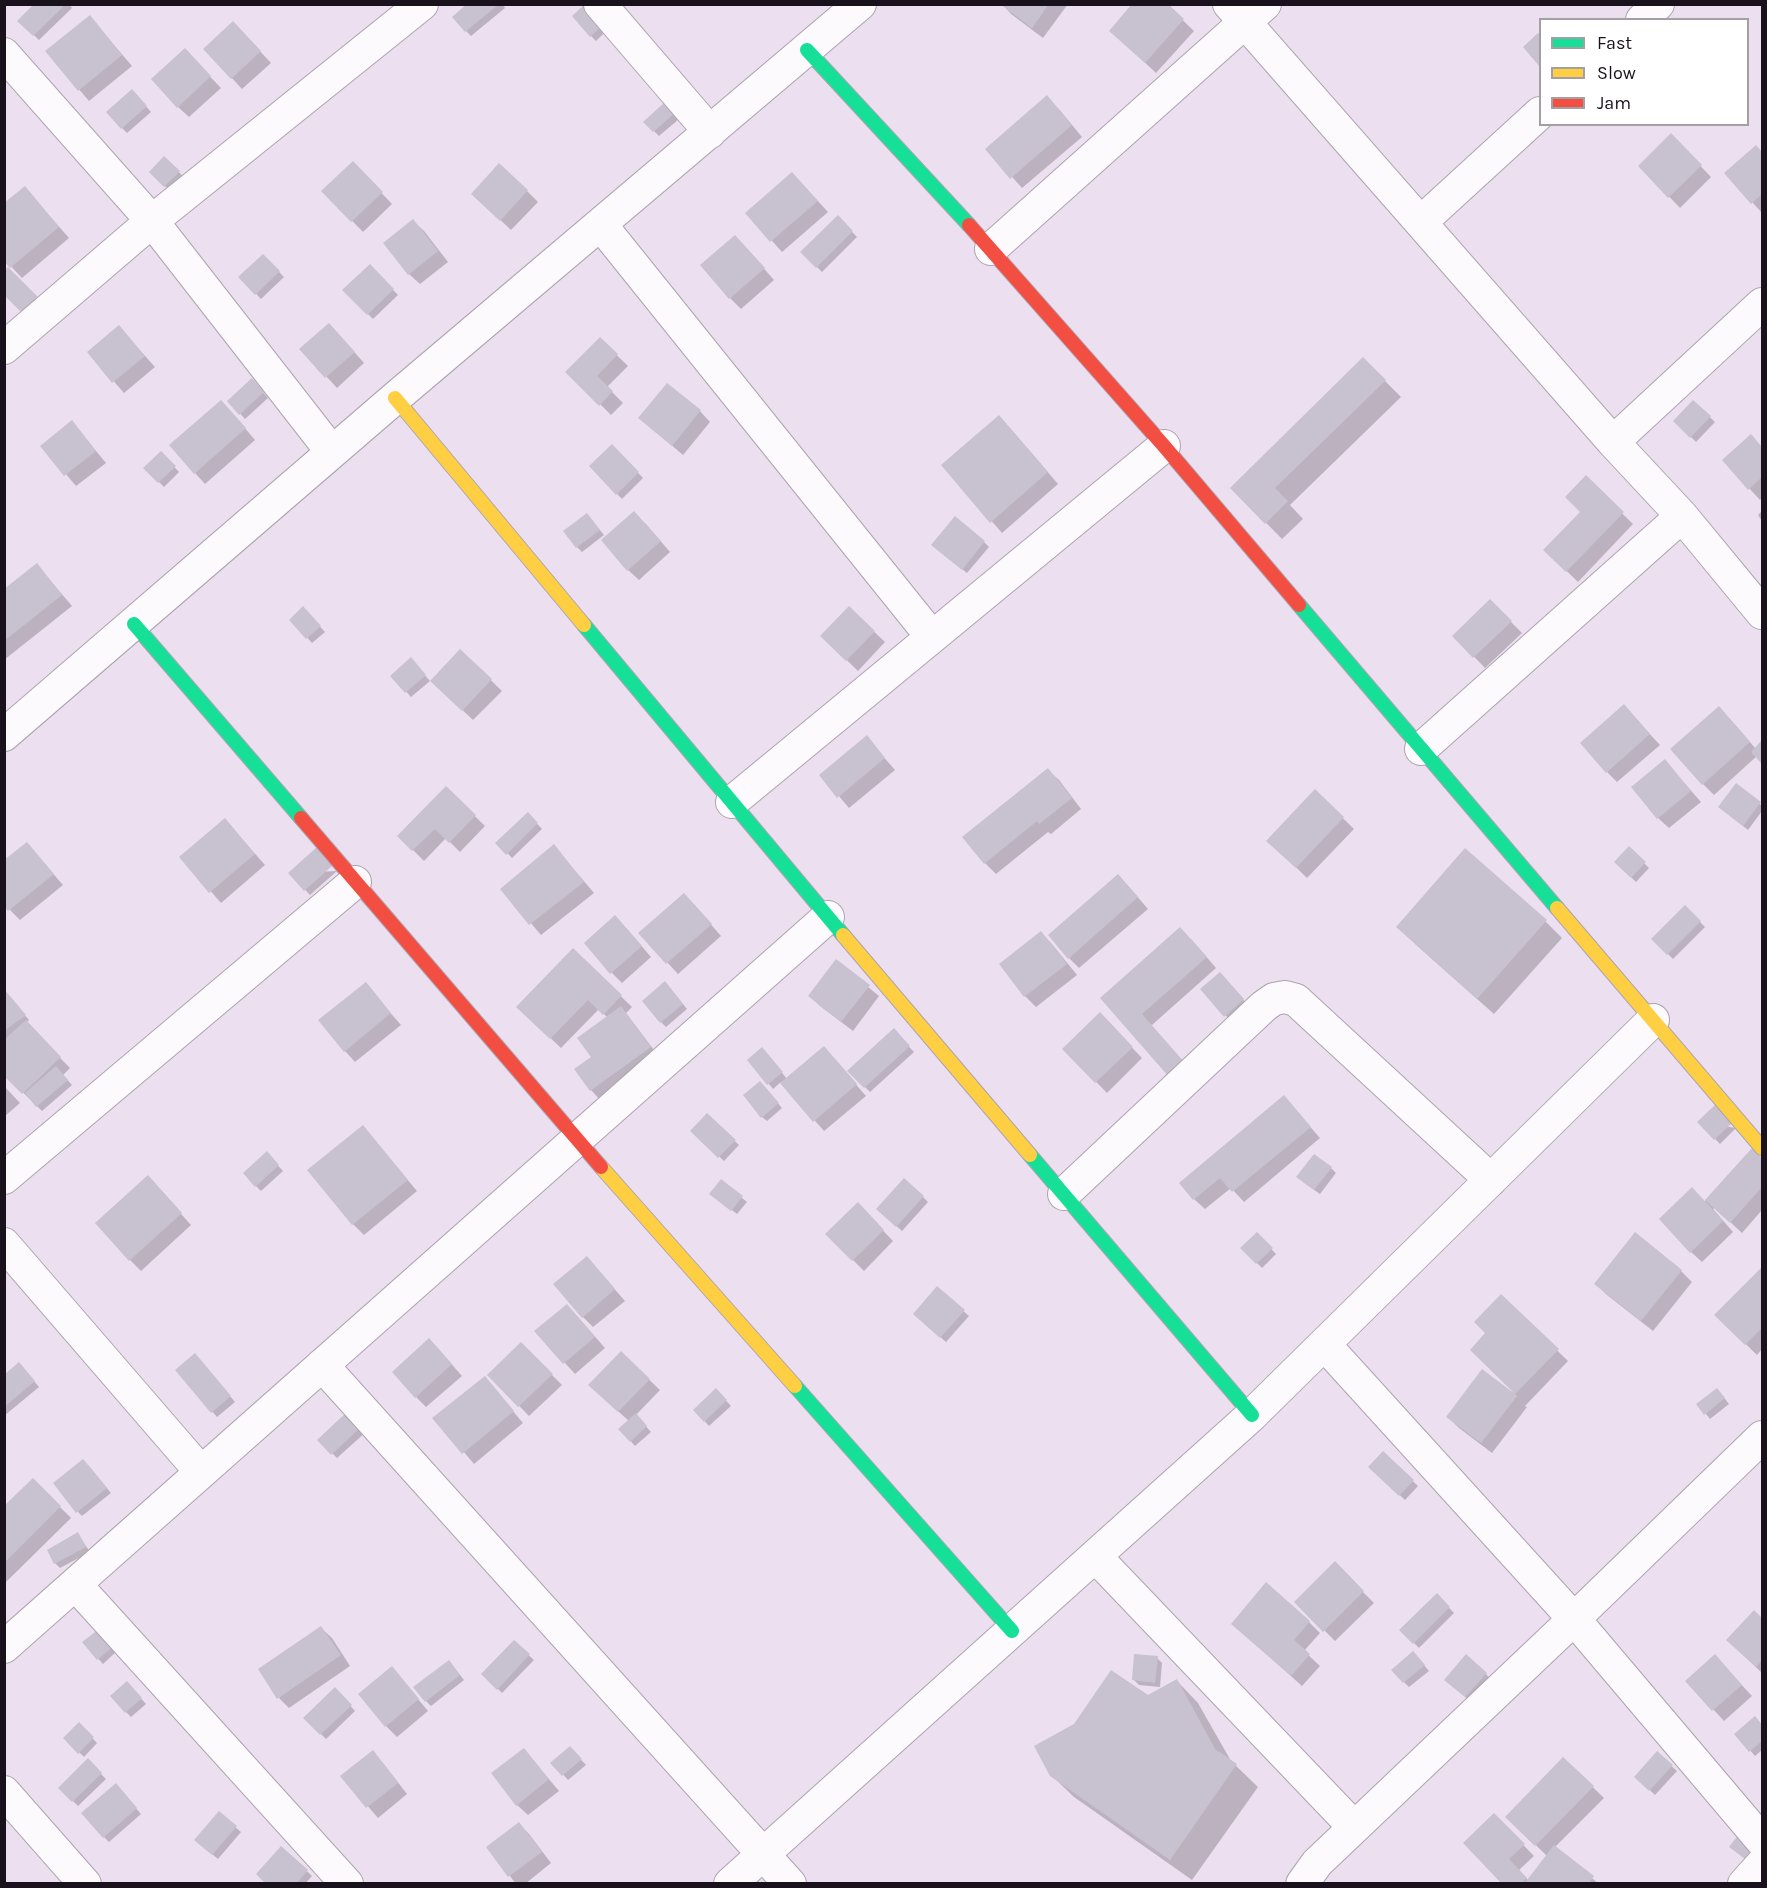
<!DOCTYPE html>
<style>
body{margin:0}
#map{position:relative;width:1767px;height:1888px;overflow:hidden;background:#ecdfef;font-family:Karla,sans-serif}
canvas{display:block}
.frame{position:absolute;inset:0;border:6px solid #19111b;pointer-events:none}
.legend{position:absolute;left:1539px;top:18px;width:210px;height:108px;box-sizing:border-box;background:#fff;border:2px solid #a3a0a4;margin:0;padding:8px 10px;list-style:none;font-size:18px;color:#19111b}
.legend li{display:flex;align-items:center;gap:12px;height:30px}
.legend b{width:30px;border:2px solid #a3a0a4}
</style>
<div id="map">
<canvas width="1767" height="1888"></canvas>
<div class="frame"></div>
<ul class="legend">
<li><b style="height:8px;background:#16e098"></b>Fast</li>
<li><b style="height:8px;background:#ffcf43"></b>Slow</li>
<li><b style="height:8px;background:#f24e42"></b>Jam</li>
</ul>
</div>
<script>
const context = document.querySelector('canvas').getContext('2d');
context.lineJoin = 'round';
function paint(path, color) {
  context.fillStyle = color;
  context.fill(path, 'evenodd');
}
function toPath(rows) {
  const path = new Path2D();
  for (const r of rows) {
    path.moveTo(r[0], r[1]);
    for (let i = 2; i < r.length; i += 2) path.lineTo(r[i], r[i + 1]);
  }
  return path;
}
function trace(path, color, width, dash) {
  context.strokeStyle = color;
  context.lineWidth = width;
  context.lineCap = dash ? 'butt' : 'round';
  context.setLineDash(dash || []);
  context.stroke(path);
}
const shadow = toPath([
 [37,4,69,4,72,8,39,40,19,21],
 [470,4,502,4,505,8,471,36,466,31],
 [1002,4,1068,4,1043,38,1011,14],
 [1166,4,1194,31,1156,73,1122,41],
 [586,6,607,30,596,41,591,36],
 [90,17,132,66,89,101,47,52],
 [244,34,271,63,242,89,205,49],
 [195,61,221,88,189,117,178,107],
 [137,96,151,112,127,133,122,128],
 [665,104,679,119,659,136,645,122],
 [1058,108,1082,137,1022,188,987,149],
 [1671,135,1711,177,1680,208,1640,166],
 [1756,147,1762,153,1762,213,1726,173],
 [164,158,184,177,170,191,151,172],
 [353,163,392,204,363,232,323,191],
 [803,185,828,212,782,252,748,214],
 [25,188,69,238,22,278,4,259],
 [527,191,538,202,511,230,473,194],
 [838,217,857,237,822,272,802,252],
 [413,221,424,231,448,262,420,284,409,274],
 [746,248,774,280,741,309,730,298],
 [263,256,284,277,261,299,240,277],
 [370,266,398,295,373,319,344,290],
 [119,327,155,367,124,393,89,353],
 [339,335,364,363,337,388,301,349],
 [600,339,628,366,607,387,623,403,611,415,568,372],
 [1363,359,1401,397,1290,505,1303,519,1282,539,1232,488],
 [252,380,268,398,245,419,229,401],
 [1694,402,1715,422,1696,442,1675,421],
 [700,411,710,422,683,455,640,418],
 [232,413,255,440,205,484,195,473],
 [72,422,106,463,76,486,42,446],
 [1009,427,1058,484,1002,533,943,465],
 [1751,436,1762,448,1762,497,1760,500,1724,461],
 [612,446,643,478,622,499,591,467],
 [161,453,179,472,164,487,145,468],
 [1586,478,1633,524,1578,582,1545,550,1582,512],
 [1762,511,1762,521,1758,515],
 [592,520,604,535,582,552,577,547],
 [645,523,670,552,639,580,628,570],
 [984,542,989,547,967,573,938,550],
 [37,565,72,606,4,660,4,590],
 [1490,601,1522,633,1485,668,1454,636],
 [303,608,325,632,312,643,291,620],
 [849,608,885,642,858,671,822,636],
 [461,651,502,691,473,720,432,681],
 [411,660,430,681,411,697,392,676],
 [1634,717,1660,745,1617,782,1607,772],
 [1730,719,1756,749,1762,742,1762,762,1757,756,1714,795,1703,784],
 [866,737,895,770,849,808,821,775],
 [1665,761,1701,802,1669,828,1658,818],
 [1048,770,1059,780,1081,809,1051,834,1048,832,996,874,985,863],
 [1736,785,1762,806,1762,811,1748,830,1725,812],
 [446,788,485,826,460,852,446,838,424,861,399,836],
 [1315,791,1354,829,1307,878,1269,841],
 [528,814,542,829,512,858,498,843],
 [235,831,265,865,221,903,181,857],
 [27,844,63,885,20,920,10,910],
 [554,846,594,893,541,935,502,889],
 [1629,848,1649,868,1636,882,1616,862],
 [337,871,310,895,290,873],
 [1129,887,1148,909,1079,968,1069,958],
 [695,906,721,936,678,974,640,933],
 [1685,907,1705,927,1673,959,1653,939],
 [1545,921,1562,938,1494,1014,1414,943],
 [626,928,651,957,622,983,612,973],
 [1041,933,1051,943,1077,975,1036,1007,1025,996,1001,964],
 [1191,939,1216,968,1152,1025,1102,998],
 [573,950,632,1007,626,1013,660,1058,601,1101,591,1090,593,1058,608,1018,599,1009,561,1048,518,1007],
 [836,961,879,996,853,1031,820,1006,810,996],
 [1220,974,1248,1005,1230,1020,1202,989],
 [365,984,401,1025,355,1062,345,1051],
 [670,988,687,1009,666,1027,661,1022],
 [4,991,29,1020,26,1023,70,1068,63,1075,72,1085,42,1111,4,1074,7,1040,4,1037],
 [1100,1014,1142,1058,1107,1093,1064,1049],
 [894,1031,914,1052,870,1092,849,1071],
 [824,1048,866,1096,824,1131,781,1082,773,1089,749,1060,767,1054,787,1079],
 [4,1086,20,1103,4,1117],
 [765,1088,782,1108,767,1121,762,1117],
 [1284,1097,1320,1138,1244,1202,1231,1188,1205,1209,1194,1199],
 [707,1115,739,1145,724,1161,692,1131],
 [1699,1122,1736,1128,1720,1144],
 [363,1127,417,1191,364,1235,353,1224],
 [1752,1150,1762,1160,1762,1210,1742,1233,1715,1208,1713,1209,1733,1232,1702,1262,1691,1252,1704,1202],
 [267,1154,283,1171,261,1191,256,1186],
 [1331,1168,1336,1173,1320,1194,1303,1182],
 [721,1181,747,1202,737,1214,716,1198],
 [158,1188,191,1225,141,1271,130,1260],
 [923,1197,928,1202,902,1231,883,1214],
 [858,1204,893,1241,864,1271,827,1234],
 [1257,1234,1276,1254,1262,1268,1242,1248],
 [1635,1235,1681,1271,1692,1282,1653,1331,1607,1295,1596,1284],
 [597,1269,625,1301,593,1327,583,1317],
 [1762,1269,1762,1349,1757,1355,1716,1315],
 [937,1288,969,1316,946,1342,920,1319],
 [1501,1296,1568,1361,1525,1406,1527,1407,1492,1453,1459,1428,1448,1417,1514,1392,1487,1333],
 [577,1316,605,1348,575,1374,537,1332],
 [521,1344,562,1385,529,1416,489,1375],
 [440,1351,462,1376,426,1407,416,1397],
 [621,1353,660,1390,636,1415,651,1432,635,1446,620,1429,629,1421,601,1396],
 [200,1360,235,1402,217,1417,177,1371],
 [24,1369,39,1387,4,1416,4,1377],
 [485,1378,523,1423,474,1464,435,1418],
 [716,1390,731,1406,709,1426,695,1410],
 [1722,1395,1729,1404,1710,1419,1698,1404],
 [349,1412,367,1431,337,1458,319,1440],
 [1383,1453,1418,1486,1405,1500,1370,1467],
 [88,1465,111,1493,82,1516,78,1512],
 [33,1480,71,1518,4,1584,4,1507],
 [78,1534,90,1552,60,1568,55,1563],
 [1335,1564,1374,1603,1335,1641,1296,1602],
 [1437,1595,1454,1613,1419,1648,1401,1630],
 [1754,1612,1762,1621,1762,1673,1739,1651],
 [1309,1622,1320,1633,1304,1651,1320,1666,1302,1686,1233,1624],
 [321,1628,332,1638,350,1666,289,1708,279,1698],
 [103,1636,117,1651,103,1664,84,1643],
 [514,1642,534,1660,502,1693,483,1674],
 [1157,1658,1162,1663,1160,1687,1139,1685,1134,1680],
 [1418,1658,1429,1671,1409,1687,1404,1682],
 [453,1666,464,1680,431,1706,426,1701],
 [1725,1667,1752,1696,1724,1721,1687,1681],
 [392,1668,428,1711,397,1737,386,1726],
 [1486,1674,1490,1679,1470,1701,1451,1685],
 [1177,1681,1198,1703,1231,1761,1258,1787,1192,1880,1074,1797,1051,1775,1075,1725,1148,1697],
 [127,1683,146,1704,131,1717,126,1712],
 [335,1689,355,1711,326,1739,305,1718],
 [1755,1718,1762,1726,1762,1750,1755,1756,1736,1734],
 [79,1724,97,1743,84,1757,65,1738],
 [570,1748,586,1765,568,1780,553,1763],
 [524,1750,559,1791,528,1815,517,1805],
 [372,1752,383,1763,407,1794,378,1818,342,1776],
 [1657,1753,1677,1771,1655,1795,1636,1777],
 [1564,1759,1604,1798,1555,1847,1599,1884,1504,1884,1494,1815,1534,1856,1519,1870,1528,1880,1547,1856,1507,1817],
 [88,1761,106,1779,78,1806,60,1788],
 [120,1790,141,1814,109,1842,104,1837],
 [219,1813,241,1832,218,1859,201,1845],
 [519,1824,529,1834,551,1863,525,1884,516,1884,488,1847],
 [282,1848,312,1876,305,1884,268,1884]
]);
const building = toPath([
 [34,4,66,4,33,36,17,21],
 [467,4,499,4,465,32,452,17],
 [585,4,603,25,590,37,572,16],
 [1000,4,1049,4,1032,28],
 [1132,4,1168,4,1184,19,1145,63,1109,31],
 [90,15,122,55,78,91,45,51],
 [233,21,261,51,231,79,203,49],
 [1538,33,1540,35,1540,67,1523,47],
 [185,48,211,76,177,108,151,79],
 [132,89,147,106,121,129,106,112],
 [1047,95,1072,125,1010,179,985,149],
 [665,102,675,113,653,132,643,122],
 [1671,133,1702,165,1668,198,1638,166],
 [1756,145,1762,152,1762,194,1751,204,1724,173],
 [164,156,180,171,164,187,149,172],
 [353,161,383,192,351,222,321,191],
 [499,163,528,190,500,221,471,194],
 [792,172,818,201,770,242,745,213],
 [25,186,59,227,10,268,4,261,4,203],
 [838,215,853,231,816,268,800,252],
 [413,219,438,251,408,275,383,243],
 [735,235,765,268,729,299,700,265],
 [263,254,280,271,255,295,238,277],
 [370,264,394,289,367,315,342,290],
 [8,267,41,300,25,316,4,295,4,271],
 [329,323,355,352,325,378,299,349],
 [119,325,145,356,112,383,87,352],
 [600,337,618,354,597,376,613,391,599,406,565,372],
 [1363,357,1386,380,1275,488,1288,501,1265,524,1230,488],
 [252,378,264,392,239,415,227,401],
 [667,383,701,410,672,446,638,418],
 [221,400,246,428,194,474,169,445],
 [1693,400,1711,416,1690,438,1673,421],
 [999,415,1048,472,990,523,941,465],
 [72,420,96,451,64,476,40,446],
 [1751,434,1762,447,1762,477,1748,490,1722,460],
 [612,444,639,472,616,495,589,466],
 [161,451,176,466,158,483,143,468],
 [1586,475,1624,512,1566,572,1543,550,1580,512,1565,497],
 [634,511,661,541,627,571,601,540],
 [587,513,600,530,576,548,563,531],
 [955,516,985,541,962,570,931,545],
 [37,563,62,595,4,641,4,589],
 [1490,599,1512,621,1473,658,1452,636],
 [303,606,321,626,306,639,289,620],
 [849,606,875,631,846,661,820,636],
 [460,649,492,679,462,711,430,681],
 [411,657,426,675,405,693,390,676],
 [1624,704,1650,734,1606,773,1580,743],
 [1719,706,1750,742,1702,785,1670,749],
 [867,735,885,758,837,798,819,775],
 [1762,740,1762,764,1751,752],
 [1665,759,1691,791,1657,819,1631,787],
 [1048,768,1072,798,1039,824,1037,821,984,864,962,837],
 [1736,783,1761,802,1743,826,1718,807],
 [446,786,476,815,449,843,435,829,412,851,397,836],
 [1315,789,1344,817,1296,868,1266,841],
 [528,812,538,823,506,855,495,843],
 [225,818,255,854,209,893,179,857],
 [27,842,54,874,8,911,4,906,4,860],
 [554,844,584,882,529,925,500,889],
 [1629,846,1646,862,1631,878,1614,862],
 [317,847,333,865,304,891,288,873],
 [1465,848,1547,920,1477,999,1396,927],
 [1118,874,1138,897,1068,959,1048,935],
 [684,893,712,924,666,964,638,933],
 [1685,905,1701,921,1667,955,1651,939],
 [615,915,642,946,610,974,584,943],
 [1180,927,1207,957,1142,1014,1185,1063,1169,1077,1100,998],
 [1041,931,1067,964,1024,997,999,964],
 [573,948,622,995,603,1015,588,1000,550,1039,516,1007],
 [836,959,870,985,841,1022,808,996],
 [1220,972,1244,999,1224,1017,1200,989],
 [665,981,683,1004,660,1023,642,1001],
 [366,982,391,1013,344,1052,318,1020],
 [4,989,26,1015,4,1031],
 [621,1006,651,1047,590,1091,574,1069,591,1057,577,1038],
 [1100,1012,1133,1047,1095,1083,1062,1049],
 [26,1020,61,1057,22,1094,4,1076,4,1040],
 [894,1028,910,1046,864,1088,847,1071],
 [824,1046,857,1084,813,1122,780,1083],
 [762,1047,783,1072,767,1085,747,1060],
 [56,1066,68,1080,36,1107,25,1093],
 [760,1081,779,1103,761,1118,743,1095],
 [1284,1095,1311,1127,1232,1192,1220,1178,1193,1200,1179,1183],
 [1715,1105,1733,1122,1714,1140,1697,1122],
 [707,1113,736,1140,718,1158,690,1131],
 [363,1125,408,1180,352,1225,307,1170],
 [1752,1148,1762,1158,1762,1187,1730,1223,1705,1200],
 [267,1151,279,1165,255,1187,243,1173],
 [1314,1154,1332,1167,1314,1190,1296,1177],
 [148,1175,182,1213,129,1261,95,1223],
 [904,1178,924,1196,896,1227,876,1209],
 [721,1179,743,1196,731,1211,709,1194],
 [1692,1187,1723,1221,1690,1253,1659,1219],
 [858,1202,884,1230,852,1261,825,1234],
 [1257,1232,1273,1248,1256,1264,1240,1248],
 [1635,1232,1682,1270,1641,1321,1594,1284],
 [587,1256,615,1289,582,1318,553,1284],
 [1762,1267,1762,1328,1745,1345,1714,1315],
 [937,1286,965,1310,940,1338,913,1314],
 [1501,1294,1559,1349,1515,1394,1517,1396,1481,1443,1446,1417,1482,1369,1515,1394,1470,1350,1485,1333,1474,1322],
 [567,1304,595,1337,563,1364,534,1331],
 [429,1338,452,1364,415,1398,392,1372],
 [521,1342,553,1374,518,1407,487,1375],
 [621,1351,650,1379,618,1412,588,1385],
 [195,1353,231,1396,211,1413,175,1370],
 [19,1362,35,1381,4,1407,4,1375],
 [485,1376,514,1411,462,1454,432,1418],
 [716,1388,727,1400,704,1422,693,1410],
 [1717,1388,1725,1398,1704,1415,1696,1404],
 [349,1410,363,1425,331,1455,317,1440],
 [636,1413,647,1426,630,1442,618,1429],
 [1383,1451,1414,1480,1399,1496,1368,1467],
 [83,1459,107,1488,76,1513,53,1483],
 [33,1478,61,1506,4,1563,4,1506],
 [78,1532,86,1547,54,1564,47,1550],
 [1335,1561,1364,1591,1323,1632,1294,1602],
 [1266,1582,1310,1621,1294,1640,1310,1654,1291,1676,1231,1624],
 [1437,1593,1450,1607,1413,1644,1399,1630],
 [1754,1610,1762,1618,1762,1660,1756,1667,1726,1640],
 [321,1626,341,1655,277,1699,258,1669],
 [99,1629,114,1646,97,1660,82,1642],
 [514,1640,530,1654,497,1690,481,1674],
 [1413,1651,1425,1665,1403,1683,1391,1670],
 [1134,1654,1158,1656,1155,1683,1132,1680],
 [1466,1654,1487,1673,1465,1697,1444,1680],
 [1715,1654,1742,1685,1712,1711,1685,1681],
 [449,1660,460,1675,425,1702,413,1687],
 [392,1666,419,1699,385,1727,358,1694],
 [1111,1670,1148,1695,1177,1679,1215,1749,1237,1764,1170,1860,1050,1776,1034,1746,1074,1724],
 [127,1681,142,1698,125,1713,110,1696],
 [335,1687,352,1705,320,1735,303,1718],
 [1755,1716,1762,1725,1762,1741,1749,1752,1734,1734],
 [79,1722,94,1737,78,1754,63,1738],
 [570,1746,582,1759,562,1776,550,1763],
 [524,1748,549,1779,516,1806,491,1773],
 [373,1750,398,1783,366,1808,340,1776],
 [1657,1751,1673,1765,1649,1791,1634,1777],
 [1563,1757,1594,1786,1535,1846,1505,1817],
 [88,1758,102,1773,72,1802,58,1788],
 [116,1783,137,1808,103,1838,81,1813],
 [219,1811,237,1826,212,1855,194,1840],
 [1494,1813,1525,1844,1509,1859,1527,1878,1521,1884,1502,1884,1463,1843],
 [519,1822,542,1852,508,1877,486,1847],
 [1742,1830,1762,1844,1749,1862,1729,1847],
 [1554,1845,1594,1876,1588,1884,1524,1884],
 [281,1846,308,1870,296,1884,266,1884,256,1874]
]);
const street = toPath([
 [600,4,710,132],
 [1229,4,1613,442,1682,516,1762,613],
 [1642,20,1658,4],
 [4,54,152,221,332,452],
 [1421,222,1540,113],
 [601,225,932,637],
 [991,249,1265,4],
 [4,348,152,221,422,4],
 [1613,442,1762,304],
 [4,735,395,398,860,4],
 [1421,749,1682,516],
 [732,802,1164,446],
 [4,1178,355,882],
 [1064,1194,1264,1006,1274,999,1285,997,1296,1000,1491,1180],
 [4,1244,201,1472],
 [1325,1345,1574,1619,1762,1841],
 [322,1365,790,1884],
 [1095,1556,1354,1827],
 [75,1584,347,1884],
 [4,1647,828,917],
 [4,1792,85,1884],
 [730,1884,1252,1415,1653,1020],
 [1302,1884,1317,1863,1574,1619,1762,1437],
 [1744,1884,1762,1864]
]);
const fast = toPath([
 [807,50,969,225],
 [1299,605,1557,908],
 [134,624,301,818],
 [584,625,843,935],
 [1030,1155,1252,1415],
 [795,1386,1012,1631]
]);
const slow = toPath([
 [395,398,584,625],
 [1557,908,1762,1148],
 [843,935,1030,1155],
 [601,1167,795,1386]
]);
const jam = toPath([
 [969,225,1164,446,1299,605],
 [301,818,601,1167]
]);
paint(shadow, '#0003');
paint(building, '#c8c1cf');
trace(street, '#ada4b0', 34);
trace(fast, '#ada4b0', 16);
trace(slow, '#ada4b0', 16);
trace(jam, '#ada4b0', 16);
trace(street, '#fcfafd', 32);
trace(fast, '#16e098', 14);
trace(slow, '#ffcf43', 14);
trace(jam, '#f24e42', 14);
</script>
